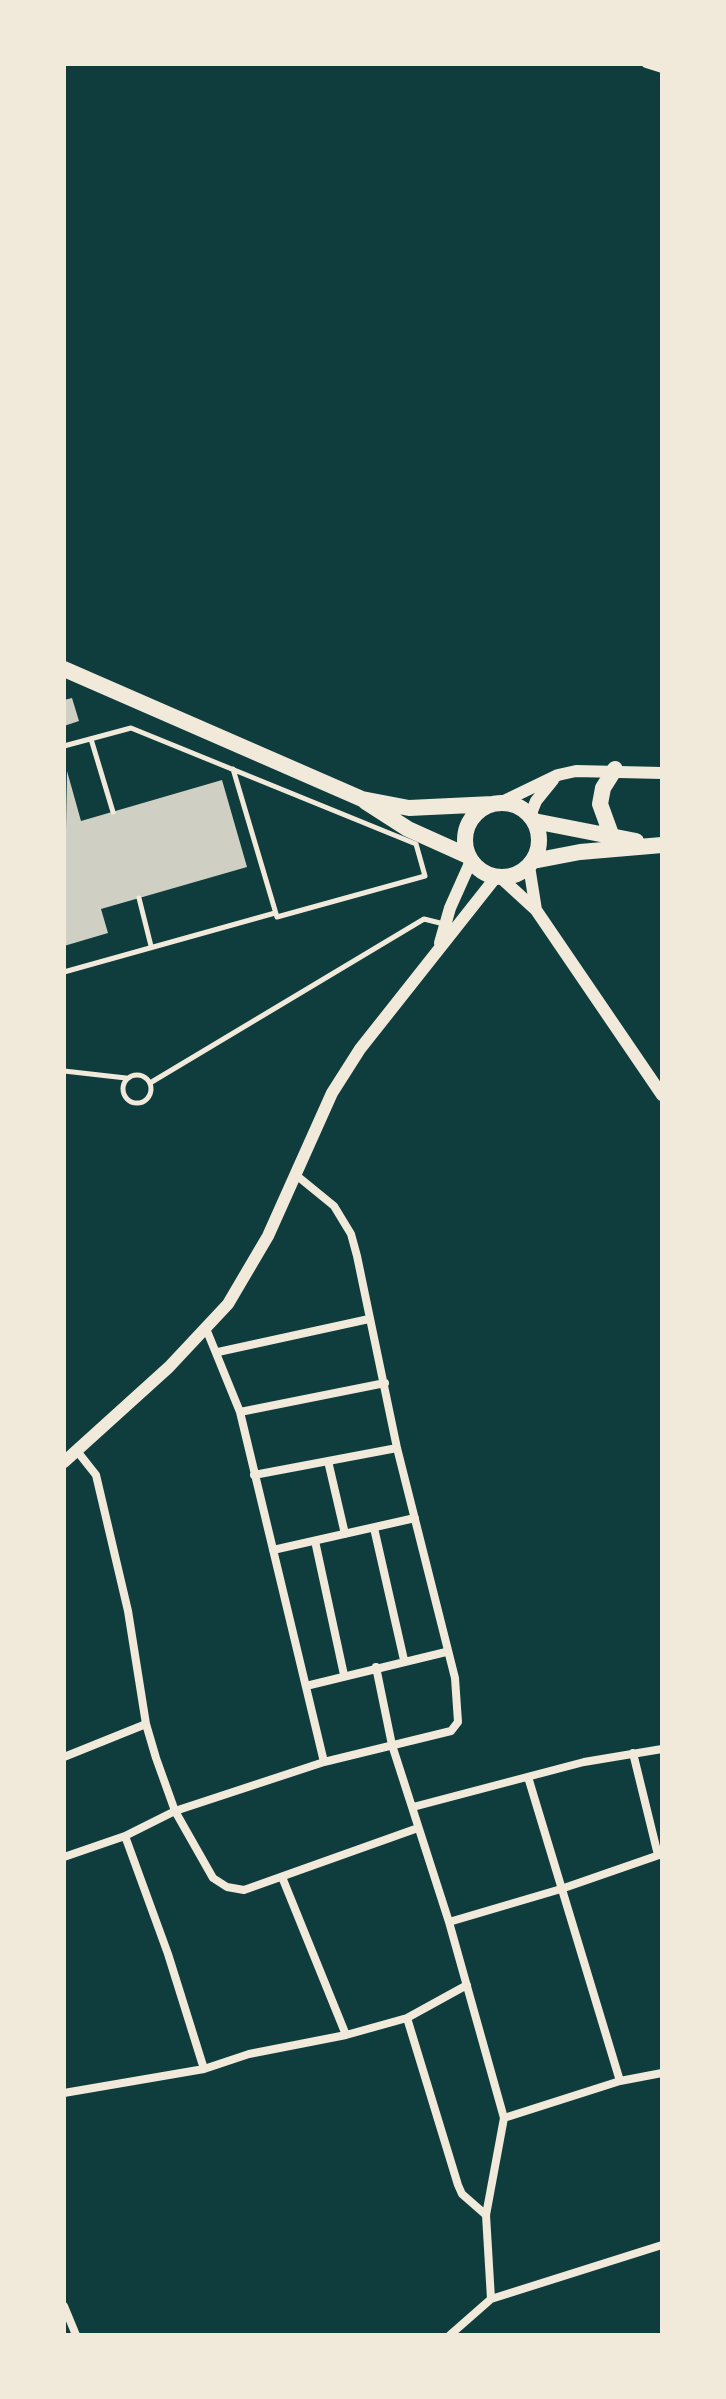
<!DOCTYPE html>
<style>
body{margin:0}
#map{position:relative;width:726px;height:2399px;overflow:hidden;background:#0f3d3e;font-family:Rubik,sans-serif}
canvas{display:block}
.frame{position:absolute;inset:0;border:66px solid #f1e9da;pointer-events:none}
</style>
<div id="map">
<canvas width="726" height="2399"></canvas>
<div class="frame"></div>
</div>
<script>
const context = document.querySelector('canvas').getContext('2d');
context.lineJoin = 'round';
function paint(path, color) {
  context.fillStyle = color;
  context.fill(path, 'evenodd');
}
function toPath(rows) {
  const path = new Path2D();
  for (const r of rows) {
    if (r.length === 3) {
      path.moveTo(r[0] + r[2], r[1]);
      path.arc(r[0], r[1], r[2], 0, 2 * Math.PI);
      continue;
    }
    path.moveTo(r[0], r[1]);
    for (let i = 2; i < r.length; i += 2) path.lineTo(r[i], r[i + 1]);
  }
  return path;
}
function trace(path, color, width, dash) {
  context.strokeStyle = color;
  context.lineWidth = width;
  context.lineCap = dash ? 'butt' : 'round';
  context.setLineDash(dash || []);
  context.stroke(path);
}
const building = toPath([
 [72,698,79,721,64,726,64,700],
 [67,771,81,821,222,780,247,867,101,909,108,933,64,946]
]);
const service = toPath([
 [91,739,113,812],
 [64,746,131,728,416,844,425,876,277,917,233,769],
 [139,898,151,946],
 [64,972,275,913],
 [64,1071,126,1078],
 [137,1089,14],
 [150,1083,424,919,444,924]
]);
const minor = toPath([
 [646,64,662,69],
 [207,1331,240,1412,324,1762],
 [218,1352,369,1319],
 [240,1412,385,1383],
 [77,1451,96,1475,128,1611,146,1724,156,1758,175,1811,213,1878,227,1887,244,1890,418,1828],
 [328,1461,345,1534],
 [254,1475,397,1448],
 [374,1528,404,1660],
 [315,1541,344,1675],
 [273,1550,415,1518],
 [376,1667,392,1745,449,1922,504,2118,486,2215,491,2299],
 [306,1686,446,1652],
 [633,1753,658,1855],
 [64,1757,146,1724],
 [528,1777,620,2081],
 [413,1807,584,1762,662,1749],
 [125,1836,168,1954,204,2069],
 [64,1857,125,1836,175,1811,324,1762,451,1731,458,1722,455,1678,397,1448,357,1256,351,1234,334,1206,296,1175],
 [282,1877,346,2035],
 [449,1922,561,1889,662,1854],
 [407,2018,458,2185,462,2194,486,2215],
 [64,2093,204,2069,249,2054,346,2035,407,2018,467,1985],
 [504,2118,620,2081,662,2073],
 [64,2306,76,2335],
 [450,2335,491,2299,662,2245]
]);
const tertiary = toPath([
 [500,803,558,775,576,771,662,773],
 [530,816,536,801,553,780],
 [529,866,536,910],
 [500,877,536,910,662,1095],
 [440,943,450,908,471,861],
 [64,1462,169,1367,228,1304,268,1236,332,1093,360,1049,496,877]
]);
const primary = toPath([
 [64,669,362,799,409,808,493,804],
 [366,802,408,829,468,856],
 [502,840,37],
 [534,821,636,841],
 [612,837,600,804,603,788,615,769],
 [533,861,580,852,662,845]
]);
paint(building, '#cfcfc3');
trace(service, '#f1e9da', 5);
trace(minor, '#f1e9da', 8);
trace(tertiary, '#f1e9da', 12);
trace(primary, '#f1e9da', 16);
</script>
